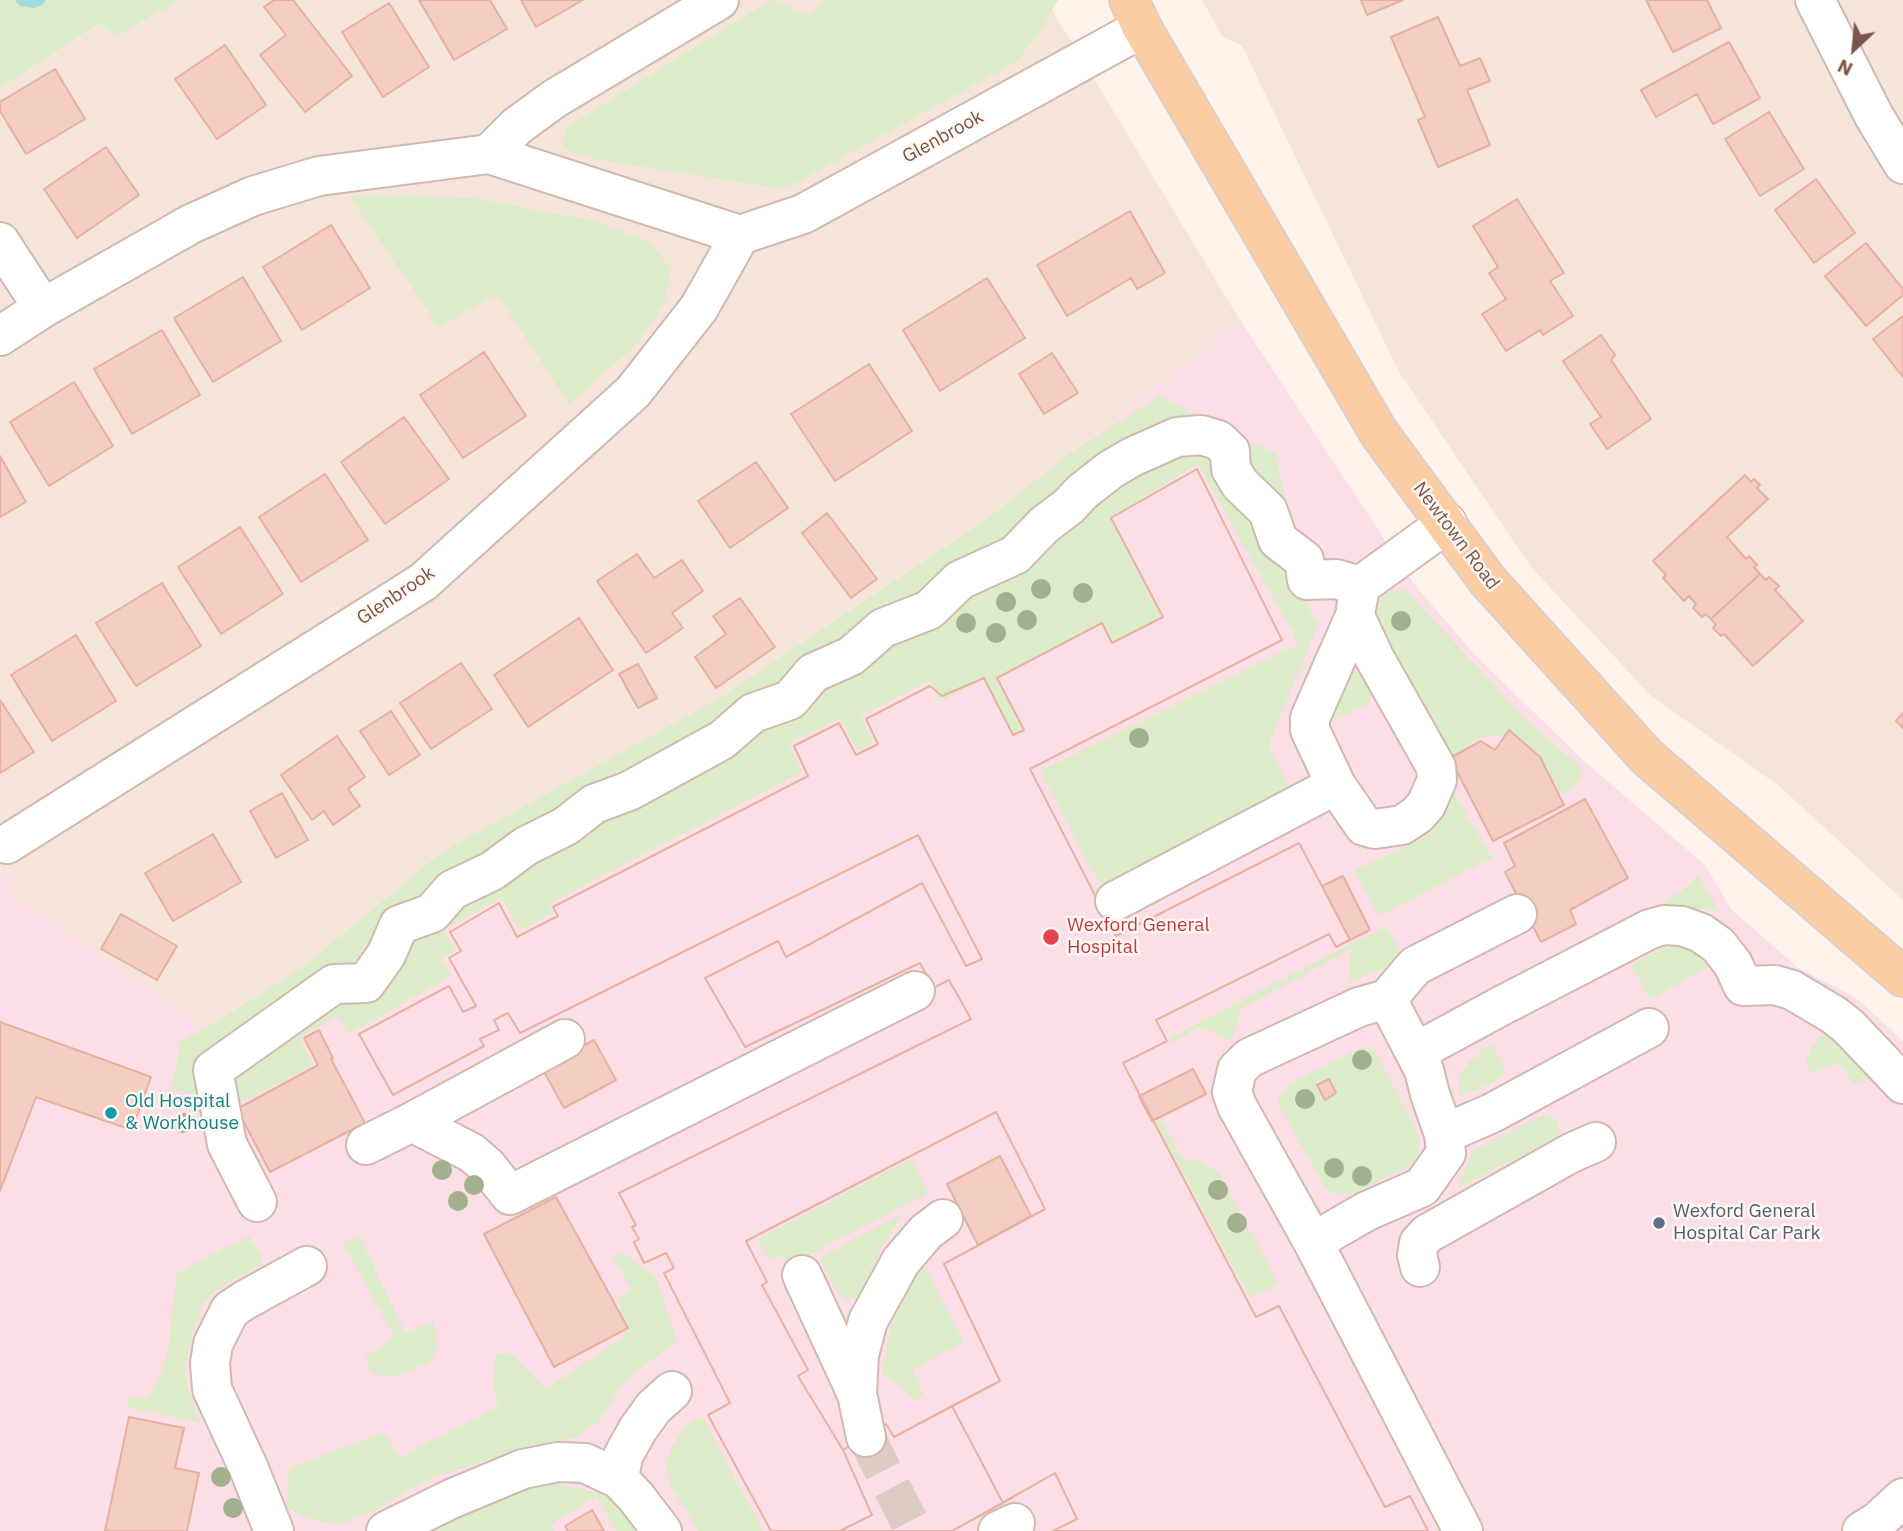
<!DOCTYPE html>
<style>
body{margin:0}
#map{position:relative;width:1903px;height:1531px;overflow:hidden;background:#fdf3eb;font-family:"IBM Plex Sans",sans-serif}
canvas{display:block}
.north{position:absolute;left:1819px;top:14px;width:70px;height:70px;-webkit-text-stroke:5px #fff8f2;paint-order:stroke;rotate:206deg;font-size:19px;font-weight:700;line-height:28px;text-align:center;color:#7a554c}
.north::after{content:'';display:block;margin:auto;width:24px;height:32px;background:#7a554c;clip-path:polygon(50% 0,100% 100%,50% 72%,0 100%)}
</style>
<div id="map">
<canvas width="1903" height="1531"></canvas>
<div class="north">N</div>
</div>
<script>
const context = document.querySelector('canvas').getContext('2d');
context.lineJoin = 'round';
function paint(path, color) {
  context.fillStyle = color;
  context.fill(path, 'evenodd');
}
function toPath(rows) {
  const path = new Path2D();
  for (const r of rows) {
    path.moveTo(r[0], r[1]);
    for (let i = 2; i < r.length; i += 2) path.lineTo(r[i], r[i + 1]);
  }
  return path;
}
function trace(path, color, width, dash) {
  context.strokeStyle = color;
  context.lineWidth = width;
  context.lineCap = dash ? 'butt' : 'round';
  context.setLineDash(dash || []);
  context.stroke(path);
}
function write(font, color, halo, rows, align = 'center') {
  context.font = font + ' "IBM Plex Sans",sans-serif';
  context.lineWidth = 5;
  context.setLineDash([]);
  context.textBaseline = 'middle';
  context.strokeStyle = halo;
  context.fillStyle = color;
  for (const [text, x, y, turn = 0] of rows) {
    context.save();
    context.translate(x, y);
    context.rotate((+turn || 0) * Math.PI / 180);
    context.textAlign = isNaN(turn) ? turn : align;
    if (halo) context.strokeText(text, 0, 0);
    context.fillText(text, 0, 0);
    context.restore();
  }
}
const residential = toPath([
 [181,0,1046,0,1240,320,1156,388,984,521,718,699,443,851,304,966,206,1028,12,895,13,879,0,871,0,89,98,24,118,35],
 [1202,0,1903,0,1903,900,1778,785,1651,696,1531,567,1399,372,1242,46,1222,36]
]);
const medical = toPath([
 [1240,320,1414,584,1475,655,1584,761,1705,865,1731,909,1797,967,1856,998,1903,1041,1903,1531,0,1531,0,871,13,879,12,895,207,1028,304,966,443,851,718,699,984,521,1156,388]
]);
const green = toPath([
 [0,0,181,0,118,35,98,24,0,89],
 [771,0,776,0,808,16,825,0,1058,0,1037,37,1014,63,794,184,777,188,594,159,563,148,567,127],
 [349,195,474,198,594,221,649,242,671,269,664,304,638,343,569,404,497,294,439,327],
 [1159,396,1275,454,1293,527,1277,550,1311,612,1319,622,1268,746,1289,787,1188,840,1103,890,1040,771,1289,648,1298,648,1295,637,1198,464,1111,518,1163,617,1112,643,1102,624,997,677,1024,730,1013,735,984,679,939,702,931,680,860,716,874,743,858,751,840,718,789,744,802,772,549,904,553,913,520,930,501,898,444,930,455,951,442,959,452,976,349,1034,339,1016,299,1037,313,1065,245,1101,171,1090,181,1041,206,1028,304,966,443,851,718,699,984,521,1072,452],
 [1396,590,1405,590,1523,716,1582,769,1579,775,1581,779,1563,795,1539,761,1502,735,1482,737,1446,760,1370,620,1373,600,1379,595],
 [1348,670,1358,672,1372,695,1371,700,1368,704,1325,725],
 [1450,786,1492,858,1379,916,1354,870,1423,838,1435,825,1444,808],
 [1698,876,1720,912,1661,903,1678,894],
 [1386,926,1399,948,1401,961,1348,983,1351,949,1241,1009,1231,1041,1199,1027,1172,1043,1169,1038],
 [1673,943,1693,950,1702,956,1710,966,1650,1000,1631,964],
 [1832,1032,1881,1072,1854,1085,1839,1063,1810,1074,1806,1061,1811,1049,1820,1037],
 [1492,1044,1505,1069,1504,1073,1500,1079,1461,1097,1458,1090,1461,1074,1471,1060,1481,1054,1480,1050],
 [1362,1047,1375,1052,1419,1135,1419,1153,1415,1161,1405,1168,1355,1193,1339,1195,1326,1189,1278,1104,1278,1098,1287,1085],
 [1543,1115,1552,1116,1557,1122,1559,1130,1558,1137,1458,1188,1472,1151],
 [1162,1120,1182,1159,1201,1161,1218,1172,1278,1284,1250,1298,1196,1198,1204,1197,1195,1196,1155,1122],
 [911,1159,928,1193,789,1265,782,1255,769,1260,758,1239],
 [904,1213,881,1248,876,1261,873,1283,866,1296,854,1300,844,1299,835,1289,820,1258],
 [359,1235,405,1333,434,1320,437,1348,430,1362,395,1377,372,1374,365,1357,395,1337,343,1243],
 [249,1236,262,1257,259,1266,219,1288,204,1303,192,1335,185,1368,188,1388,200,1423,127,1407,129,1398,147,1397,158,1380,167,1357,177,1273],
 [621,1252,655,1275,677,1340,623,1383,598,1424,590,1426,577,1437,531,1447,431,1478,376,1510,340,1524,310,1520,287,1508,289,1468,383,1432,401,1457,498,1406,493,1388,496,1354,511,1353,546,1389,624,1336,619,1298,632,1289,612,1257],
 [924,1266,964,1342,912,1370,923,1394,915,1401,903,1388,881,1374,893,1319,903,1293],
 [702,1416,763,1531,698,1531,671,1486,666,1469,669,1452,686,1425],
 [551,1483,600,1493,618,1501,639,1531,616,1531,597,1496,555,1522,550,1528,555,1531,433,1531,518,1487]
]);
const stream = toPath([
 [22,0,34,2,39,0]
]);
const building = toPath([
 [274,0,293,0,352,76,305,112,260,55,286,35,264,7,274,0],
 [419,0,490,0,507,29,454,60,419,0],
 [521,0,583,0,536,27,521,0],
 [1361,0,1403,0,1367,15,1361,0],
 [1646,0,1707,0,1721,28,1673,52,1646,0],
 [389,3,429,67,383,97,342,32,389,3],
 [1438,17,1460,66,1480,58,1490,81,1467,90,1490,145,1438,167,1418,120,1425,117,1391,37,1438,17],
 [1729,42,1760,98,1713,124,1697,94,1656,117,1641,90,1729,42],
 [225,45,266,105,217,139,175,79,225,45],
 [55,69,85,119,26,154,0,111,0,102,55,69],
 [1769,112,1804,169,1760,196,1725,139,1769,112],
 [106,147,139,195,77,238,44,189,106,147],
 [1816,179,1855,233,1814,263,1775,210,1816,179],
 [1517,199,1564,273,1550,281,1573,316,1543,335,1540,330,1506,351,1482,314,1506,299,1489,273,1498,267,1473,226,1517,199],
 [1130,211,1165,273,1137,289,1131,278,1067,316,1037,265,1130,211],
 [331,225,370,288,302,330,263,267,331,225],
 [1866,243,1903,289,1903,295,1866,326,1825,276,1866,243],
 [243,277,281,341,213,382,174,318,243,277],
 [987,278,1025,338,940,391,903,330,987,278],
 [1903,316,1903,377,1873,339,1903,316],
 [162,330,200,395,132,434,94,369,162,330],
 [1601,335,1615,355,1611,360,1651,419,1607,449,1590,424,1601,417,1563,361,1601,335],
 [484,352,526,416,463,458,420,395,484,352],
 [1052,353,1078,393,1044,414,1019,374,1052,353],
 [869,364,912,431,835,481,791,414,869,364],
 [74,382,113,446,49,486,10,422,74,382],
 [404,417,449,479,385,524,341,462,404,417],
 [0,456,26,502,0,517,0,456],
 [756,462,788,508,730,548,698,501,756,462],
 [1197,469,1282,640,1030,769,1116,936,1299,843,1322,886,1350,940,1336,947,1329,934,1156,1020,1167,1041,1123,1063,1256,1317,1279,1306,1385,1507,1410,1496,1428,1531,1053,1531,1077,1519,1055,1473,952,1531,771,1531,708,1415,730,1403,664,1273,674,1268,666,1253,644,1263,634,1242,639,1239,632,1227,636,1225,619,1193,971,1019,949,980,933,988,920,963,745,1047,705,978,778,941,786,957,922,883,966,966,982,959,918,835,520,1033,508,1013,494,1020,499,1030,480,1039,484,1046,393,1095,359,1034,449,986,463,1012,476,1006,449,958,461,951,450,932,499,903,517,937,558,916,553,907,808,776,794,746,839,723,856,755,878,744,866,719,930,686,942,696,984,678,1013,735,1024,730,997,678,1102,623,1112,643,1163,617,1111,518,1197,469],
 [996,1112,1045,1209,944,1264,1000,1381,894,1437,886,1424,843,1450,798,1376,808,1370,762,1285,767,1282,746,1241,996,1112],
 [1197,469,1282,640,1030,769,1116,936,1299,843,1322,886,1350,940,1336,947,1329,934,1156,1020,1167,1041,1123,1063,1256,1317,1279,1306,1385,1507,1410,1496,1428,1531,1053,1531,1077,1519,1055,1473,1003,1503,952,1406,1000,1381,944,1264,1045,1209,996,1112,746,1241,767,1282,762,1285,808,1370,798,1376,843,1450,872,1515,840,1531,771,1531,708,1415,730,1403,664,1273,674,1268,666,1253,644,1263,634,1242,639,1239,632,1227,636,1225,619,1193,971,1019,949,980,933,988,920,963,745,1047,705,978,778,941,786,957,922,883,966,966,982,959,918,835,520,1033,508,1013,494,1020,499,1030,480,1039,484,1046,393,1095,359,1034,449,986,463,1012,476,1006,449,958,461,951,450,932,499,903,517,937,558,916,553,907,808,776,794,746,839,723,856,755,878,744,866,719,930,686,942,696,984,678,1013,735,1024,730,997,678,1102,623,1112,643,1163,617,1111,518,1197,469],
 [325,474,368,540,301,582,259,517,325,474],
 [1745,475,1751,482,1754,479,1760,485,1757,488,1768,499,1727,537,1746,559,1749,556,1757,565,1754,567,1760,574,1711,619,1705,614,1702,617,1693,608,1696,604,1689,596,1684,601,1663,578,1666,575,1653,561,1745,475],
 [827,513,877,579,851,598,802,533,827,513],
 [240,527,283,594,221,634,178,567,240,527],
 [637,554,654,578,682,560,703,591,672,613,683,628,646,653,597,581,637,554],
 [1760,574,1766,580,1769,577,1779,586,1775,590,1803,621,1753,666,1724,634,1721,636,1713,628,1716,625,1711,619,1760,574],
 [162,583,201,646,136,686,96,623,162,583],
 [740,598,775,647,716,688,695,657,726,634,713,616,740,598],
 [579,618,613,670,528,727,494,675,579,618],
 [76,635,116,701,52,741,11,675,76,635],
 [461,663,492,709,431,749,400,703,461,663],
 [638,664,657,698,638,708,619,674,638,664],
 [0,700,34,752,0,773,0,700],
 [391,711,420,755,389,775,360,731,391,711],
 [1903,713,1903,728,1896,721,1903,713],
 [1509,730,1540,757,1564,805,1493,841,1450,758,1481,741,1495,750,1509,730],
 [337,736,365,777,348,789,360,806,333,825,324,811,312,820,281,775,337,736],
 [282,793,308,840,276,858,250,811,282,793],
 [1585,799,1628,878,1570,910,1576,924,1541,942,1505,872,1515,866,1504,843,1585,799],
 [213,834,241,882,173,921,145,873,213,834],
 [1343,876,1370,930,1350,940,1322,886,1343,876],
 [121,914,177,946,157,980,101,949,121,914],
 [0,1022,151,1077,132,1130,36,1097,0,1191,0,1022],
 [319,1030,333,1058,331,1059,365,1123,270,1172,237,1109,318,1065,304,1038,319,1030],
 [594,1040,616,1080,564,1108,542,1068,594,1040],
 [1193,1069,1206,1094,1152,1121,1139,1096,1193,1069],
 [1329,1079,1336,1093,1325,1100,1317,1085,1329,1079],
 [1000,1156,1031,1216,978,1245,947,1184,1000,1156],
 [556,1197,628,1328,554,1367,484,1234,556,1197],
 [952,1406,1003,1503,952,1531,840,1531,872,1515,843,1450,886,1424,894,1437,952,1406],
 [129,1417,184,1428,175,1468,199,1473,187,1531,105,1531,129,1417],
 [592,1510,604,1531,568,1531,565,1526,592,1510]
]);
const minorTunnel = toPath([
 [866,1437,914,1531]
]);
const minor = toPath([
 [1815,0,1874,116,1903,164],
 [489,154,517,126,554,99,719,0],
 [0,242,43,308],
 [0,336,43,308,191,224,253,196,319,176,489,154,740,235],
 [1356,609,1360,586,1447,523],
 [1355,616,1374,657,1436,767,1437,780,1426,805,1417,815,1402,825,1375,829,1364,826,1336,785,1310,730,1310,718,1355,616],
 [7,844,423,582,633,392,699,308,740,235,803,214,1142,28],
 [1115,901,1336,785],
 [1387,999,1424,1070,1430,1094,1444,1134,1446,1153,1422,1187,1367,1211,1313,1242,1237,1106,1232,1092,1237,1070,1249,1058,1359,1007,1387,999],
 [1387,999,1415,966,1517,914],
 [1416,1052,1501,1006,1650,929,1664,925,1682,926,1701,933,1718,945,1733,964,1743,986,1775,985,1792,990,1834,1015,1849,1027,1903,1084],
 [412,1122,565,1039],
 [1444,1134,1492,1113,1649,1028],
 [366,1145,412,1122,472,1153,487,1166,510,1195,915,991],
 [257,1202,227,1144,213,1070,334,984,366,983,386,955,399,925,432,913,452,890,492,871,526,846,566,826,594,804,629,791,722,740,753,713,790,700,813,673,851,656,883,628,929,610,960,580,1015,555,1044,525,1069,506,1082,492,1110,470,1132,457,1177,437,1201,435,1218,440,1230,451,1231,469,1240,484,1268,511,1278,540,1304,560,1307,580,1336,579,1360,586],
 [1313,1242,1463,1531],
 [1420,1267,1417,1255,1419,1243,1427,1234,1571,1153,1596,1142],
 [802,1275,856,1392],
 [866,1437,857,1394,859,1355,868,1321,901,1261,926,1232,943,1219],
 [619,1479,623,1456,638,1429,654,1407,672,1391],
 [274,1531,249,1469,212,1389,210,1363,213,1344,230,1310,245,1300,307,1266],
 [386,1531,451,1499,523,1469,558,1462,585,1463,619,1479,636,1497,662,1531],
 [998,1531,1015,1523],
 [1862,1531,1878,1521,1903,1498]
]);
const major = toPath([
 [1129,0,1142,28,1379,433,1488,581,1647,757,1903,977]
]);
const trees = [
 [1041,589],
 [1083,593],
 [1006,602],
 [1027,620],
 [1401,621],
 [966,623],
 [996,633],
 [1139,738],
 [1362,1060],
 [1305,1099],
 [183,1123],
 [1334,1168],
 [442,1170],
 [1362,1176],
 [474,1185],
 [1218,1190],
 [458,1201],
 [1237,1223],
 [221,1477],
 [233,1508]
];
const markers = [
 [1051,937,9,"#e0444e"],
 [111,1113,7,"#0f9aa8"],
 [1659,1223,7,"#5c6f8a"]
];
const streetNames = [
 ["Glenbrook",943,137,-29],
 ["Newtown Road",1456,536,53],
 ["Glenbrook",396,596,-34]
];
const healthNames = [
 ["Wexford General",1067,926],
 ["Hospital",1067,948]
];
const cultureNames = [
 ["Old Hospital",125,1102],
 ["& Workhouse",125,1124]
];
const serviceNames = [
 ["Wexford General",1673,1212],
 ["Hospital Car Park",1673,1234]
];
paint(residential, '#f5e4d9');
paint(medical, '#fbdee6');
paint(green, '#dcecc8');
trace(stream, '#a4dadb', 12);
paint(building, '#f4cec2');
trace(building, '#e7b1a1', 2);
trace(minorTunnel, '#dcccc3', 38, [38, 19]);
trace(minor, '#d1b9af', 42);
trace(major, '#dacfcd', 42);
trace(minor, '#fff', 38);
trace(major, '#fccda3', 38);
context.fillStyle = '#a3b08e';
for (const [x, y] of trees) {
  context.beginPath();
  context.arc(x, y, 10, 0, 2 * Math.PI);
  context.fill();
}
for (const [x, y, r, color] of markers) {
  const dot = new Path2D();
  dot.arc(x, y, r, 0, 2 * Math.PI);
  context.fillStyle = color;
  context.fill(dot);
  trace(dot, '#fff8f2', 2.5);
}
write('19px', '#7a554c', '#fff8f2', streetNames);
write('19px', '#be3a42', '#fff8f2', healthNames, 'left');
write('19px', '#0d838f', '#fff8f2', cultureNames, 'left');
write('19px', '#4e5e75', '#fff8f2', serviceNames, 'left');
</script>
